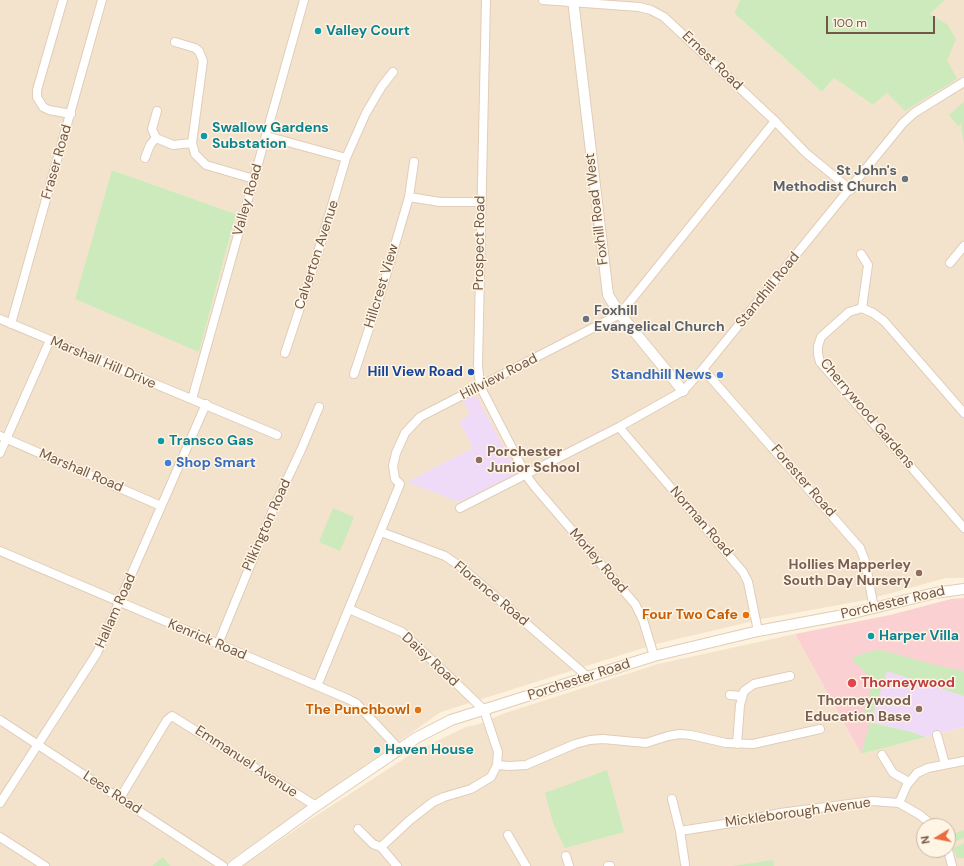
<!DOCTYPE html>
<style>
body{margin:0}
#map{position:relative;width:964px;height:866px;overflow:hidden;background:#fdf2dd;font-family:"DM Sans",sans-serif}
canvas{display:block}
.north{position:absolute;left:916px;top:818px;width:40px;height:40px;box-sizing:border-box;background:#fff5e4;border:1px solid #c7b6a5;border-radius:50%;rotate:260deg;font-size:11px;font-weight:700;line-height:16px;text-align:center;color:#725746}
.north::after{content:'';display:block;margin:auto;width:14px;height:18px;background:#eb6b3e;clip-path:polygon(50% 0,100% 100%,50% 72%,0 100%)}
.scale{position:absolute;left:826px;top:16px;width:109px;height:18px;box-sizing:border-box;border:2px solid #725746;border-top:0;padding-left:5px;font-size:12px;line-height:14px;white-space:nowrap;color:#725746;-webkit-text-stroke:3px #fff5e4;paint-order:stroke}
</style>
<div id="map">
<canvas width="964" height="866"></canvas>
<div class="north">N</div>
<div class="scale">100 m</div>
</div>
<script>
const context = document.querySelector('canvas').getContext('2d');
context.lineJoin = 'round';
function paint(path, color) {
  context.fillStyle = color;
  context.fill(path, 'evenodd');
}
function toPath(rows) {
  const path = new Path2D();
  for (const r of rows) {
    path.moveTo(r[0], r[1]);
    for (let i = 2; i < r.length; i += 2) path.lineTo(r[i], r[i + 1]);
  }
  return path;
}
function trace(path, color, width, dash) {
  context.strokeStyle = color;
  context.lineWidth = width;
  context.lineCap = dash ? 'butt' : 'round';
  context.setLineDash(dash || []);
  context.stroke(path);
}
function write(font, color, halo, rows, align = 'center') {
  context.font = font + ' "DM Sans",sans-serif';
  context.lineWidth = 3;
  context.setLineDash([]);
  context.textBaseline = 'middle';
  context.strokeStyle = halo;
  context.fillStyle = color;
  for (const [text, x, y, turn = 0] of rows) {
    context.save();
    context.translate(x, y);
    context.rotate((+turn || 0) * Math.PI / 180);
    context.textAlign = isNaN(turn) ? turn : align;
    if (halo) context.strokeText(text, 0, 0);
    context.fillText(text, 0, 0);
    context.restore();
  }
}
const residential = toPath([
 [0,0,740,0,734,13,822,92,834,78,873,105,887,93,947,60,947,24,930,14,945,0,964,0,964,578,946,578,866,600,762,619,656,644,441,712,222,866,0,866],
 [112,170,236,214,199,352],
 [795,634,861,754,964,727,964,866,243,866,308,821,416,751,466,727,479,724,505,713,658,664],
 [924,826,948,826,948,850,924,850]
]);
const education = toPath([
 [473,396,478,399,517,473,460,502,407,482,473,448,459,421,470,415,463,401],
 [887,670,964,696,964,727,926,737,912,732,870,722]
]);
const medical = toPath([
 [964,598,964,696,887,671,861,754,795,634,890,615,951,599]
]);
const green = toPath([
 [740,0,945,0,930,14,947,24,956,39,947,60,957,79,905,111,887,93,873,105,834,78,822,92,734,13],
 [964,102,964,144,961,124,958,126,949,115],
 [112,170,236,214,199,352,75,299],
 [333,508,354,517,340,551,319,542],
 [881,650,932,664,964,671,964,696,887,671,870,722,912,732,926,737,861,754,870,722,864,713,873,680,852,660,855,656,871,651],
 [607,770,624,832,565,848,553,823,545,793],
 [964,830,964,838,951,843,948,836],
 [964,843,964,858,957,858,953,848],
 [163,857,170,866,152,866],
 [773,860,774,866,733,866]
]);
const minor = toPath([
 [63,0,37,90,37,97,43,107,49,110,71,114],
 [486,0,478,365,480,386,526,475,534,486,635,604,643,620,654,656],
 [543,0,639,7,651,10,664,17,775,121,806,153,851,190],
 [175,42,195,48,199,51,203,61,192,143,195,154,206,165,254,179],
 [157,111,152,129,156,138,173,145,192,143],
 [266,136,346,158],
 [145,158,150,145,156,138],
 [409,197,440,202,481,202],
 [861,254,868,265,862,308],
 [950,263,964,246],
 [0,319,277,435],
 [11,324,102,0],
 [285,353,317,256,346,158,366,113,382,86,393,72],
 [703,369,860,548,865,561,874,608],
 [354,374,383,286,409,197,414,162],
 [192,399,304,0],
 [964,413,884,321,873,313,862,308,849,312,821,337,818,346,818,354,820,362,964,528],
 [619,427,743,572,748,582,758,631],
 [0,436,161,506],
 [0,453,50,340],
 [460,508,619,427,683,391,703,369,903,123,914,113,964,82],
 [381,532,445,556,461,567,588,677],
 [0,551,348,699,356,703,399,749],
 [349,609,402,632,455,682,484,710,498,752,497,765,491,777,471,789,444,797,433,802,410,820,381,847,397,866],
 [218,644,275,505,301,450,319,407],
 [317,686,400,484,395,479,393,466,396,453,405,433,420,417,620,314,775,121],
 [730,695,741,696],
 [0,720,223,866],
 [937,735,945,764],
 [737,744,740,705,744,691,754,684,790,676],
 [882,755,893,773,909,782],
 [497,765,509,766,526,765,575,744,590,740,603,739,646,743,668,736,680,734,691,735,726,743,753,744,820,729],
 [120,798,167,720,172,716,316,806],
 [672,799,680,831,685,864],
 [0,803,97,653,206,404],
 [899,803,907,785,917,773,928,768,964,761],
 [358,829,373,844,381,847],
 [680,831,744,821,780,813,873,801,899,803,920,815,933,826],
 [508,835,526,866],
 [0,837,45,866],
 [948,850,952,866],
 [566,856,569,866],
 [608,866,610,866]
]);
const tertiary = toPath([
 [573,0,608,295,620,314,683,391],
 [233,866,316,806,416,738,451,720,654,656,758,631,849,614,935,593,964,589]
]);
const markers = [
 [318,31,4,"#0f9aa8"],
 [204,136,4,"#0f9aa8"],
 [905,179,4,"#6b7280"],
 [586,319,4,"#6b7280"],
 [471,372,4,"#1a4fb4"],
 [720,375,4,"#3f7fe0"],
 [161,441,4,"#0f9aa8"],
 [479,460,4,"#8d6e63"],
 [168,463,4,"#3f7fe0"],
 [919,573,4,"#8d6e63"],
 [746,615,4,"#e8710a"],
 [871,636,4,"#0f9aa8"],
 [852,683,5,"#e0444e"],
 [919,709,4,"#8d6e63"],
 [418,710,4,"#e8710a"],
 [377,750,4,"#0f9aa8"]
];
const cultureNames = [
 ["Valley Court",326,31],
 ["Swallow Gardens",212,128],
 ["Substation",212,144],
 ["Transco Gas",169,441],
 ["Harper Villa",879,636],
 ["Haven House",385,750]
];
const streetNames = [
 ["Ernest Road",712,61,44],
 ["Fraser Road",57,162,-74],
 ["Valley Road",248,200,-74],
 ["Foxhill Road West",597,209,-97],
 ["Prospect Road",480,243,-89],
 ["Calverton Avenue",317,255,-72],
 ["Hillcrest View",382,286,-73],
 ["Standhill Road",768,290,-51],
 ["Marshall Hill Drive",103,363,23],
 ["Hillview Road",499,377,-27],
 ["Cherrywood Gardens",867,414,50],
 ["Marshall Road",81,471,23],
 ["Forester Road",803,481,49],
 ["Norman Road",701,522,49],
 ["Pilkington Road",267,525,-66],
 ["Morley Road",598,561,49],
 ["Florence Road",491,594,40],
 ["Porchester Road",893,603,-13],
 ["Hallam Road",116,611,-66],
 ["Kenrick Road",207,640,23],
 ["Daisy Road",430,660,43],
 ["Porchester Road",579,680,-18],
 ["Emmanuel Avenue",246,762,33],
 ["Lees Road",112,793,33],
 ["Mickleborough Avenue",798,813,-8]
];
const worshipNames = [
 ["St John's",897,171],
 ["Methodist Church",897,187],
 ["Foxhill",594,311,"left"],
 ["Evangelical Church",594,327,"left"]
];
const transitNames = [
 ["Hill View Road",463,372]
];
const shopNames = [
 ["Standhill News",712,375],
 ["Shop Smart",176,463,"left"]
];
const educationNames = [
 ["Porchester",487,452,"left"],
 ["Junior School",487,468,"left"],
 ["Hollies Mapperley",911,565],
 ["South Day Nursery",911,581],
 ["Thorneywood",911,701],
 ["Education Base",911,717]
];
const foodNames = [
 ["Four Two Cafe",738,615],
 ["The Punchbowl",410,710]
];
const healthNames = [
 ["Thorneywood",861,683]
];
paint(residential, '#f4e3cc');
paint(education, '#efdaf8');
paint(medical, '#fbd0d3');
paint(green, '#cdeabc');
trace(minor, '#e0cdba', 10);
trace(tertiary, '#e0cdba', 12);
trace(minor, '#fff', 8);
trace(tertiary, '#fff', 10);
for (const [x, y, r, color] of markers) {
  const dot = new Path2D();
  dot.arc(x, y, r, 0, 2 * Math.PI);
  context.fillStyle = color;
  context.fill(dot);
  trace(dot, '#fff5e4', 1.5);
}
write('bold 14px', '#0d838f', '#fff5e4', cultureNames, 'left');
write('14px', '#725746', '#fff5e4', streetNames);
write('bold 14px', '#5b616d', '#fff5e4', worshipNames, 'right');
write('bold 14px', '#164399', '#fff5e4', transitNames, 'right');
write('bold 14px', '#366cbe', '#fff5e4', shopNames, 'right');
write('bold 14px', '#785e54', '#fff5e4', educationNames, 'right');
write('bold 14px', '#c56008', '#fff5e4', foodNames, 'right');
write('bold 14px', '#be3a42', '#fff5e4', healthNames, 'left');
</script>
